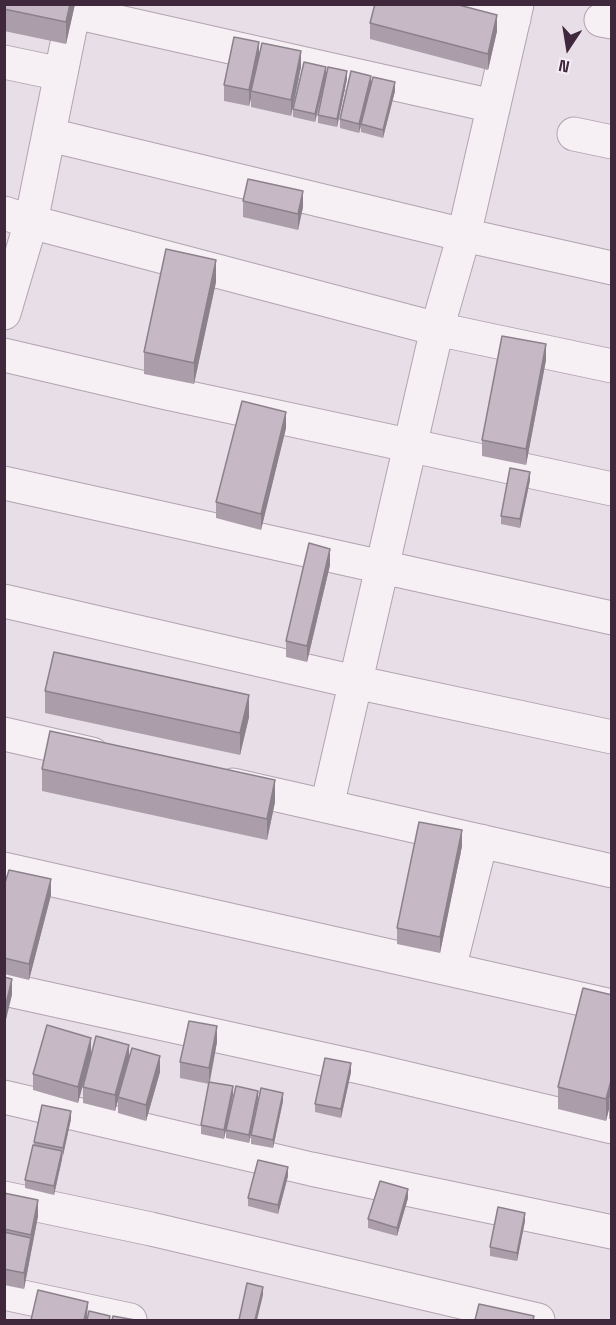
<!DOCTYPE html>
<style>
body{margin:0}
#map{position:relative;width:616px;height:1325px;overflow:hidden;background:#e8dee7;font-family:"Space Grotesk",sans-serif}
canvas{display:block}
.frame{position:absolute;inset:0;border:6px solid #3f273c;pointer-events:none}
.north{position:absolute;left:538px;top:18px;width:60px;height:60px;-webkit-text-stroke:4px #f5edf5;paint-order:stroke;rotate:192deg;font-size:16px;font-weight:700;line-height:24px;text-align:center;color:#3f273c}
.north::after{content:'';display:block;margin:auto;width:21px;height:27px;background:#3f273c;clip-path:polygon(50% 0,100% 100%,50% 72%,0 100%)}
</style>
<div id="map">
<canvas width="616" height="1325"></canvas>
<div class="frame"></div>
<div class="north">N</div>
</div>
<script>
const context = document.querySelector('canvas').getContext('2d');
context.lineJoin = 'round';
function toPath(rows) {
  const path = new Path2D();
  for (const r of rows) {
    path.moveTo(r[0], r[1]);
    for (let i = 2; i < r.length; i += 2) path.lineTo(r[i], r[i + 1]);
  }
  return path;
}
function trace(path, color, width, dash) {
  context.strokeStyle = color;
  context.lineWidth = width;
  context.lineCap = dash ? 'butt' : 'round';
  context.setLineDash(dash || []);
  context.stroke(path);
}
function paint(path, color) {
  context.fillStyle = color;
  context.fill(path, 'evenodd');
}
const minor = toPath([
 [452,4,514,19],
 [74,12,493,106],
 [601,20,612,22],
 [4,62,61,74],
 [574,134,612,142],
 [50,135,464,235,612,268],
 [4,213,31,222,437,329,612,366],
 [4,313,31,222,75,4],
 [4,355,162,392,612,489],
 [4,483,612,618],
 [4,601,355,682,612,737],
 [4,734,92,754],
 [233,785,612,871],
 [327,806,437,329,464,235,517,4],
 [4,869,612,1006],
 [449,969,481,841],
 [4,989,368,1069,612,1127],
 [4,1097,311,1169,612,1232],
 [4,1198,151,1229,538,1320],
 [4,1293,130,1320]
]);
const wall = toPath([
 [4,4,75,4,66,44,4,31],
 [370,23,497,31,488,70,370,39],
 [259,53,301,67,291,116,251,107,251,98,249,106,224,101,224,85],
 [326,74,347,79,337,127,318,123,318,115,323,90,315,122,293,117,293,109],
 [371,85,395,91,383,138,361,132,361,126,359,133,340,128,340,119],
 [243,201,303,207,298,230,243,217],
 [216,282,194,384,144,374,144,352],
 [546,360,526,465,482,456,482,440],
 [286,428,261,530,216,518,216,502],
 [530,480,520,528,501,524,501,516],
 [330,565,307,662,286,657,286,641],
 [45,691,249,717,240,755,45,713],
 [42,769,275,802,267,840,42,791],
 [462,846,440,953,397,944,397,928],
 [4,886,51,895,29,980,4,974],
 [612,995,612,1119,609,1119,609,1109,606,1121,558,1109,558,1087],
 [217,1042,210,1082,233,1095,224,1139,201,1134,201,1125,209,1084,180,1078,180,1062],
 [91,1053,129,1059,160,1072,146,1121,118,1113,118,1100,115,1111,83,1103,83,1087,88,1067,78,1103,33,1090,33,1074],
 [351,1072,341,1118,315,1112,315,1104],
 [258,1099,249,1143,226,1138,226,1130],
 [283,1101,273,1148,251,1144,251,1135],
 [71,1119,54,1195,25,1188,25,1180,34,1142],
 [288,1176,278,1214,248,1206,248,1198],
 [4,1193,38,1216,24,1289,4,1285],
 [408,1198,397,1236,368,1228,368,1219],
 [525,1221,517,1261,490,1256,490,1247]
]);
const shadedWall = toPath([
 [70,4,75,4,66,44,66,22],
 [497,15,497,31,488,70,488,54],
 [259,42,259,58,251,91,251,98,249,106,249,90],
 [301,51,301,67,291,116,291,100],
 [326,67,326,75,315,122,315,114],
 [347,71,347,79,337,127,337,119],
 [371,76,371,85,359,133,359,124],
 [395,82,395,91,383,138,383,130],
 [303,191,303,207,298,230,298,214],
 [216,260,216,282,194,384,194,363],
 [546,344,546,360,526,465,526,449],
 [286,412,286,428,261,530,261,514],
 [530,472,530,480,520,528,520,519],
 [330,549,330,565,307,662,307,646],
 [249,695,249,717,240,755,240,733],
 [275,780,275,802,267,840,267,819],
 [462,830,462,846,440,953,440,937],
 [51,879,51,895,29,980,29,964],
 [12,979,12,995,4,1028,4,1012],
 [217,1026,217,1042,209,1084,209,1068],
 [91,1038,91,1054,78,1103,78,1087],
 [129,1045,129,1061,115,1111,115,1095],
 [160,1056,160,1072,146,1121,146,1105],
 [351,1063,351,1072,341,1118,341,1109],
 [612,1077,612,1097,609,1097,609,1109,606,1121,606,1099],
 [233,1086,233,1095,224,1139,224,1130],
 [258,1091,258,1099,249,1143,249,1135],
 [283,1093,283,1101,273,1148,273,1140],
 [71,1111,71,1119,63,1156,63,1148],
 [62,1151,62,1159,54,1195,54,1186],
 [288,1167,288,1176,278,1214,278,1205],
 [408,1189,408,1198,397,1236,397,1228],
 [38,1200,38,1216,24,1289,24,1273],
 [525,1213,525,1221,517,1261,517,1253],
 [263,1287,263,1295,257,1320,255,1320],
 [88,1302,87,1320,84,1320]
]);
const building = toPath([
 [4,4,70,4,66,22,4,9,4,4],
 [375,4,455,4,497,15,488,54,370,23,375,4],
 [234,37,259,42,249,90,224,85,234,37],
 [262,43,301,51,291,100,251,91,262,43],
 [304,62,326,67,315,114,293,109,304,62],
 [328,67,347,71,337,119,318,115,328,67],
 [351,71,371,76,359,124,340,119,351,71],
 [373,77,395,82,383,130,361,124,373,77],
 [248,179,303,191,298,214,243,201,248,179],
 [166,249,216,260,194,363,144,352,166,249],
 [502,336,546,344,526,449,482,440,502,336],
 [242,401,286,412,261,514,216,502,242,401],
 [510,468,530,472,520,519,501,516,510,468],
 [309,543,330,549,307,646,286,641,309,543],
 [54,652,249,695,240,733,45,691,54,652],
 [50,731,275,780,267,819,42,769,50,731],
 [419,822,462,830,440,937,397,928,419,822],
 [9,870,51,879,29,964,4,958,4,886,9,870],
 [4,977,12,979,4,1012,4,977],
 [583,988,612,995,612,1077,606,1099,558,1087,583,988],
 [189,1021,217,1026,209,1068,180,1062,189,1021],
 [47,1025,91,1038,78,1087,33,1074,47,1025],
 [96,1036,129,1045,115,1095,83,1087,96,1036],
 [132,1048,160,1056,146,1105,118,1097,132,1048],
 [325,1058,351,1063,341,1109,315,1104,325,1058],
 [209,1082,233,1086,224,1130,201,1125,209,1082],
 [236,1086,258,1091,249,1135,226,1130,236,1086],
 [612,1087,612,1097,609,1097,612,1087],
 [261,1088,283,1093,273,1140,251,1135,261,1088],
 [42,1105,71,1111,63,1148,34,1142,42,1105],
 [33,1145,62,1151,54,1186,25,1180,33,1145],
 [258,1160,288,1167,278,1205,248,1198,258,1160],
 [380,1181,408,1189,397,1228,368,1219,380,1181],
 [4,1193,38,1200,31,1235,4,1229,4,1193],
 [498,1207,525,1213,517,1253,490,1247,498,1207],
 [4,1232,31,1238,24,1273,4,1269,4,1232],
 [247,1283,263,1287,255,1320,239,1320,247,1283],
 [38,1290,88,1302,84,1320,31,1320,38,1290],
 [479,1304,534,1316,533,1320,475,1320,479,1304],
 [89,1311,110,1316,109,1320,87,1320,89,1311],
 [113,1316,135,1320,112,1320,113,1316]
]);
trace(minor, '#b2a3b0', 35);
trace(minor, '#f6f0f5', 33);
paint(wall, '#ab9eaa');
paint(shadedWall, '#8b818b');
paint(building, '#c7b8c6');
trace(building, '#8b818b', 1.5);
</script>
